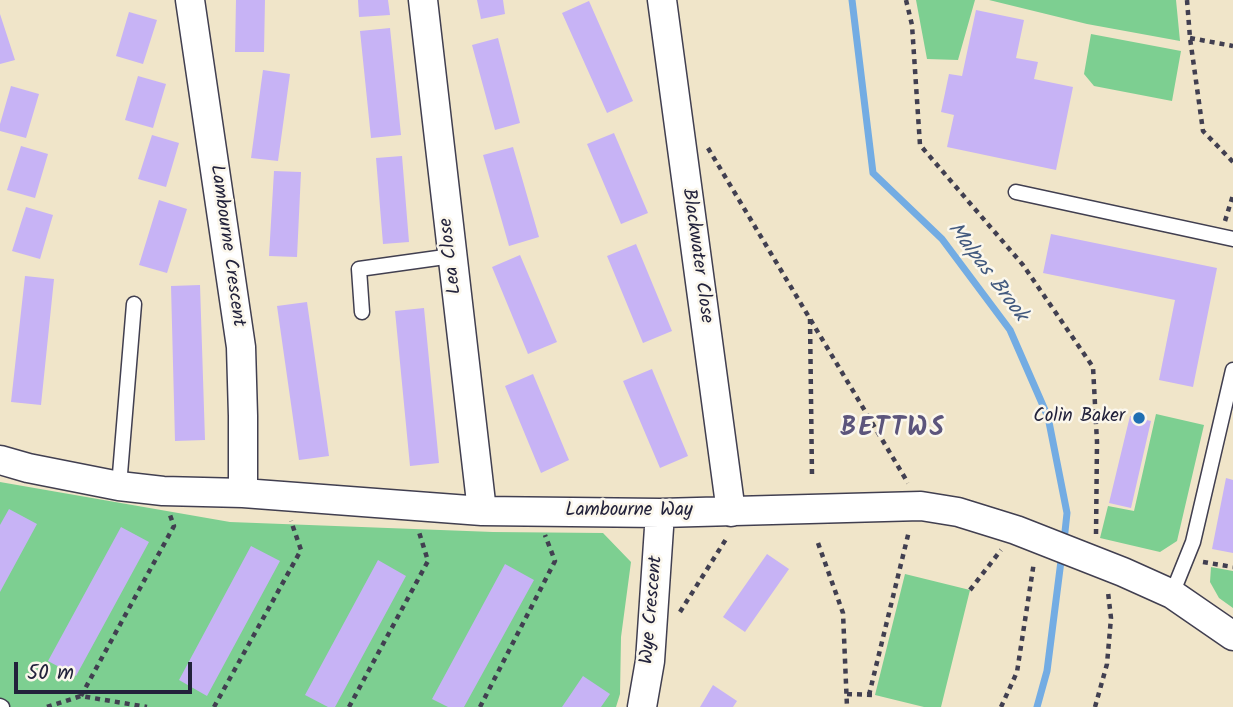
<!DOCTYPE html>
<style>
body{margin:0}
#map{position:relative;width:1233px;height:707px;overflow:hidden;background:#f0e5c9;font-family:Kalam,sans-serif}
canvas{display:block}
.scale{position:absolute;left:14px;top:662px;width:178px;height:32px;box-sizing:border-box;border:4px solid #22223b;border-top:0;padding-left:9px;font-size:21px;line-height:24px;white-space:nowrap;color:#22223b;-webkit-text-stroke:5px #fbf7ec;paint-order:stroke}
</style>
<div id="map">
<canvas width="1233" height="707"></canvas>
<div class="scale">50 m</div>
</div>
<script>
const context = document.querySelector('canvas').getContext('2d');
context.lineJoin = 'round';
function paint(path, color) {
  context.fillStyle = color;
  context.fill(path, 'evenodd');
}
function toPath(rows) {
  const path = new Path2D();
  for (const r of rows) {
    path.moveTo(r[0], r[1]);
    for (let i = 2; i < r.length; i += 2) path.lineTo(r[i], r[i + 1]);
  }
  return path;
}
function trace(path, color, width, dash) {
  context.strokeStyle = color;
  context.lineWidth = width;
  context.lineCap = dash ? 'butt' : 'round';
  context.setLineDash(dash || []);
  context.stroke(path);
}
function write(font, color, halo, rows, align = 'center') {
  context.font = font + ' Kalam,sans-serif';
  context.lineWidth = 5;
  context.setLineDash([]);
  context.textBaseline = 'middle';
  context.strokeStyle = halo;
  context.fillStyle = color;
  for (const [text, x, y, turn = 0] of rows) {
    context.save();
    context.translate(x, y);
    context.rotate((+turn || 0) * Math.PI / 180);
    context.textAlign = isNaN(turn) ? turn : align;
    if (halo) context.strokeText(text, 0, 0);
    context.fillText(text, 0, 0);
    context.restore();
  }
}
const green = toPath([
 [916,0,975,0,958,60,927,59],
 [989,0,1176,0,1180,41,1087,24],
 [1091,34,1181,51,1172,101,1094,86,1084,74],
 [1156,414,1204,425,1177,541,1160,552,1100,538,1108,506,1134,511],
 [0,482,230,522,493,532,603,533,631,562,621,637,620,694,616,707,0,707],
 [1211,567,1233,571,1233,608,1219,598,1210,582],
 [905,574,970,590,941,707,924,707,875,695]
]);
const stream = toPath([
 [852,0,873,173,942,239,1010,330,1048,417,1067,513,1064,541],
 [1037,707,1047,671,1062,553]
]);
const building = toPath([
 [236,0,265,0,264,52,235,52],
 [358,0,388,0,390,15,359,17],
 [477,0,503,0,505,14,481,19],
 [589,1,633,101,607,113,562,13],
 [976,10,1024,20,1016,58,1038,62,1034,79,1073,87,1056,170,947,147,954,115,941,112,949,74,962,76],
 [129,12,157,20,143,64,116,56],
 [0,14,15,60,0,64],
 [390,28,401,135,371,138,360,31],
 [498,38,520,123,495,130,472,45],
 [263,70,290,74,278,161,251,158],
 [138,76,166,84,153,128,125,120],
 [11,86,39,94,26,138,0,131,0,124],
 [614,133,648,213,621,224,587,144],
 [152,135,179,143,166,187,138,179],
 [21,146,48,154,35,198,7,190],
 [513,147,539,237,509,246,483,155],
 [402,156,409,242,383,244,376,158],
 [274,171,301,172,297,257,269,256],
 [159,200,187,209,167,273,139,265],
 [26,207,53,215,40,259,12,251],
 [1051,234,1217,268,1193,387,1159,380,1175,300,1043,273],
 [636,244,672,331,643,343,607,256],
 [520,255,557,342,528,354,492,267],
 [25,276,54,279,41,405,11,402],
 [200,285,205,440,175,441,171,286],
 [307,302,329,456,299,460,277,306],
 [424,308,439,463,410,466,395,311],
 [652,369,688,456,660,468,623,381],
 [533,374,569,460,541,473,505,386],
 [1130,416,1151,421,1131,508,1109,503],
 [1226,478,1233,480,1233,553,1212,549],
 [9,509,37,524,0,592,0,525],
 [121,527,149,542,76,676,48,661],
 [251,546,280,561,207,696,179,680],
 [767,554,789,569,745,632,723,617],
 [378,560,406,576,335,707,328,707,305,695],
 [505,564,534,580,464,707,448,707,432,699],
 [583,676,610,694,601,707,562,707],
 [713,685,737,701,733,707,700,707]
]);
const path = toPath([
 [906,0,912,25,920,145,1023,265,1093,367,1097,442,1096,536],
 [1187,0,1190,38,1203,131,1233,162],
 [1190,38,1233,46],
 [708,148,908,483],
 [1225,221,1233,195],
 [810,319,812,476],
 [818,543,843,613,847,707],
 [1203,562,1233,567],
 [970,590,1001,550],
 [680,612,728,536],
 [847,694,875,695],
 [869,695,909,531],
 [81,696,174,526,170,515],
 [47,707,81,696,147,707],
 [214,707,301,550,291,521],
 [349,707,428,561,419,532],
 [480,707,555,561,545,535],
 [1001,707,1017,672,1034,562],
 [1095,707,1107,664,1111,618,1108,592]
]);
const lane = toPath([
 [1016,192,1233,239],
 [362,312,359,269,452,256],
 [119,486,134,304],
 [1172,594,1193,542,1233,370],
 [0,706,2,707]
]);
const street = toPath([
 [190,0,241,347,243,416,243,493],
 [423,0,482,511],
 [662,0,731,512],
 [0,460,28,468,119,486,163,491,243,493,482,511,660,513,921,506,958,512,1016,530,1123,572,1172,594,1233,636],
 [642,707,650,661,660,513]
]);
const markers = [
 [1139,418,7,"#1f6fb2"]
];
const streetNames = [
 ["Lambourne Crescent",226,246,82],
 ["Lea Close",452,256,-97],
 ["Blackwater Close",696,256,82],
 ["Lambourne Way",629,512],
 ["Wye Crescent",653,610,-85]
];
const poiNames = [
 ["Colin Baker",1125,418]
];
const waterNames = [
 ["Malpas Brook",986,273,53]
];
const districtNames = [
 ["BETTWS",893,431]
];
paint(green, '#7dcf91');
trace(stream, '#73ace3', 7);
paint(building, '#c7b3f5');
trace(lane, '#413f50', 17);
trace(street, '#413f50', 31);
trace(path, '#413f50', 4.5, [5, 5]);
trace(lane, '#fff', 14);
trace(street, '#fff', 28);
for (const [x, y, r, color] of markers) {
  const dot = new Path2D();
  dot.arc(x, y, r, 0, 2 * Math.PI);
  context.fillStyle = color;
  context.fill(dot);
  trace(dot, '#fbf7ec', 2.5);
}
write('19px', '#22223b', '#fbf7ec', streetNames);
write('19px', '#22223b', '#fbf7ec', poiNames, 'right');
write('italic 21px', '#42597e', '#fbf7ec', waterNames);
context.letterSpacing = '2px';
write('bold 26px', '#5c557c', '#fbf7ec', districtNames);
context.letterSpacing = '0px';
</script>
